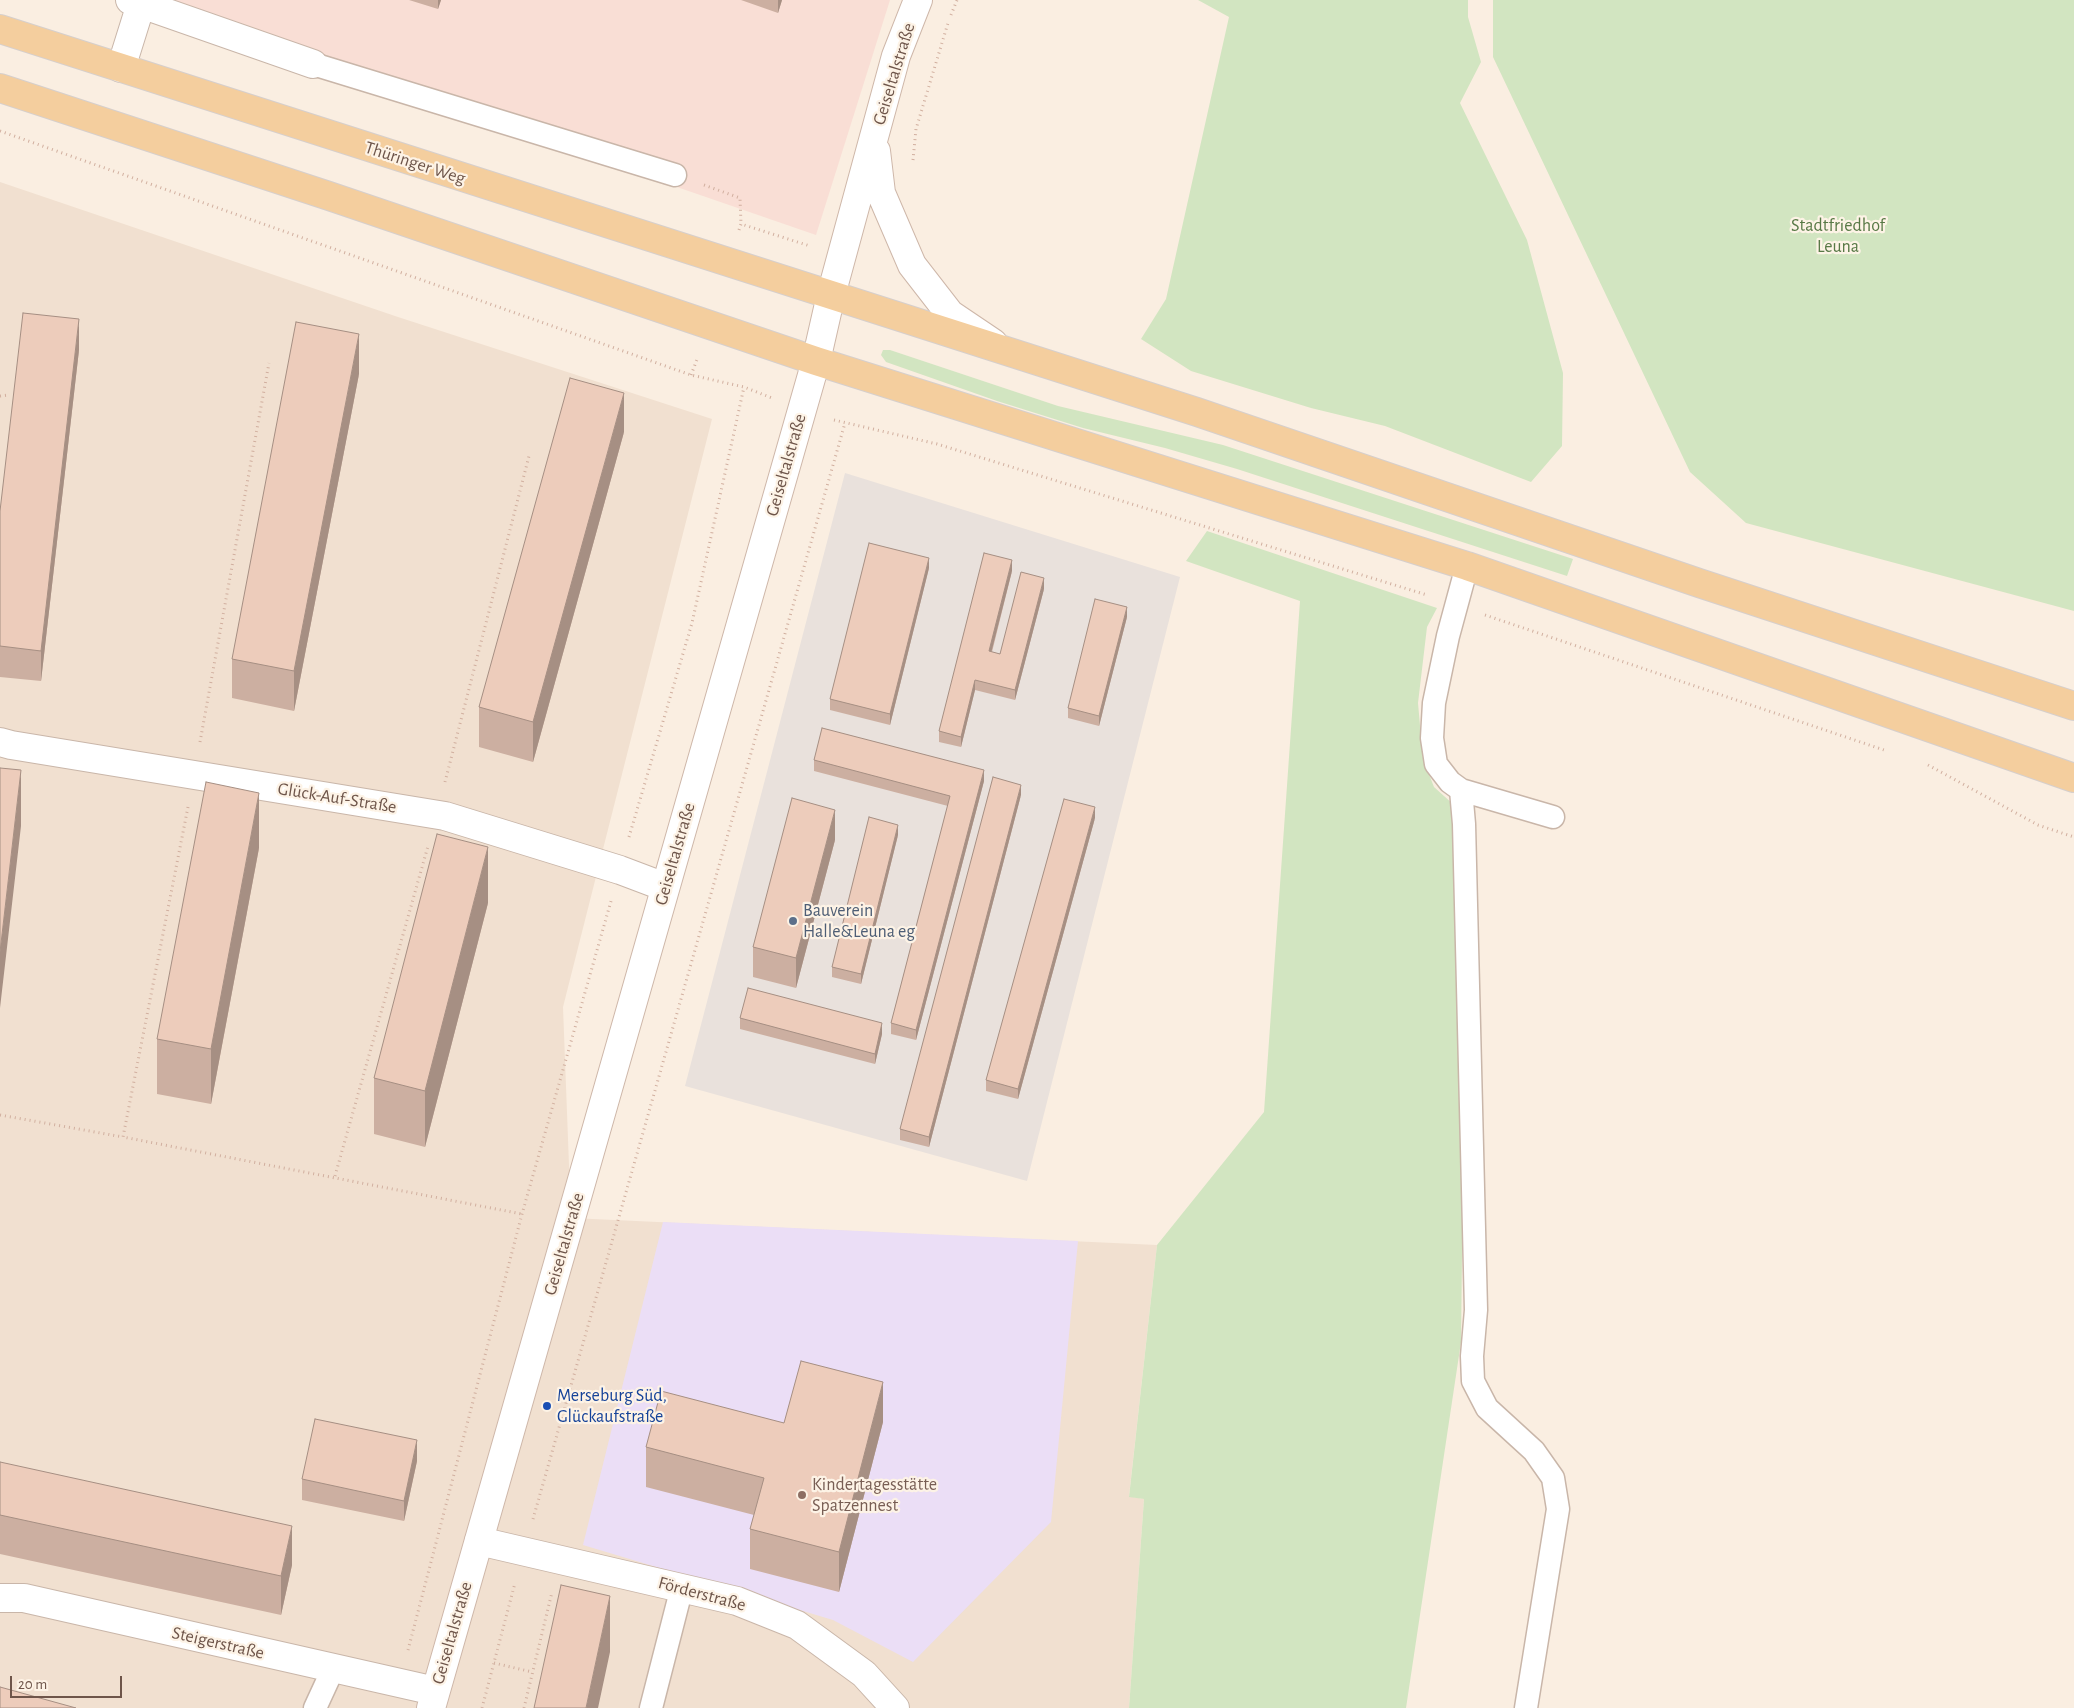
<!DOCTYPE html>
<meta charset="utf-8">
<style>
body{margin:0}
#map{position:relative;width:2074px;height:1708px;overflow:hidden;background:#faeee1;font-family:"Alegreya Sans",sans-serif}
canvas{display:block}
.scale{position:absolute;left:10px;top:1676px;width:112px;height:22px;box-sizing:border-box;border:2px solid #6e554a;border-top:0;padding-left:6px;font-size:15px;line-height:18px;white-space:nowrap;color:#6e554a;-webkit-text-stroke:4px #fdf3e6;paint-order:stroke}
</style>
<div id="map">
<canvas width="2074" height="1708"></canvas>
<div class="scale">20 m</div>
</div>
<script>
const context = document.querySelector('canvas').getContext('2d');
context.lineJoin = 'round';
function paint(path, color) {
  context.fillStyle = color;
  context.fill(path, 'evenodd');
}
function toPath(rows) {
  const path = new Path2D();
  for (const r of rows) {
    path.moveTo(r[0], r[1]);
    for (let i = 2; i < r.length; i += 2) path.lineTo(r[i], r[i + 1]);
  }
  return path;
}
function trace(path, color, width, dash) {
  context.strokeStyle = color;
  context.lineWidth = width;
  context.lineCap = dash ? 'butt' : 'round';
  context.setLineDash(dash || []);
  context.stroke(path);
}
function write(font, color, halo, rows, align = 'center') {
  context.font = font + ' "Alegreya Sans",sans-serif';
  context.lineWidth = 4.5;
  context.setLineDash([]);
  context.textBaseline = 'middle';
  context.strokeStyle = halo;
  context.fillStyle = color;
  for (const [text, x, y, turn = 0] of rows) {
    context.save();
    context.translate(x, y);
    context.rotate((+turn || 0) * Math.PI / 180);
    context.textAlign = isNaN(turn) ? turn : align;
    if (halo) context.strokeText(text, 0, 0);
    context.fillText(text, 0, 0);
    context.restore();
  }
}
const residential = toPath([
 [0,182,398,317,712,419,563,1007,571,1218,1157,1245,1129,1496,1144,1499,1129,1708,0,1708]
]);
const commercial = toPath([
 [135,0,890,0,816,235]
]);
const industrial = toPath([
 [845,473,1180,577,1027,1181,685,1086]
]);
const education = toPath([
 [663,1222,1078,1241,1051,1522,913,1662,833,1620,583,1545]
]);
const green = toPath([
 [1198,0,1468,0,1468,17,1481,62,1460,103,1527,240,1563,373,1562,446,1531,482,1385,426,1311,408,1191,371,1141,339,1166,299,1229,17],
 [1493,0,2074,0,2074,611,1746,523,1690,472,1493,57],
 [883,350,890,350,1058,406,1223,445,1573,559,1567,576,1237,469,1165,448,1083,428,997,401,886,362,881,355],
 [1207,531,1437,608,1427,627,1418,703,1423,759,1434,787,1454,805,1464,1082,1461,1342,1406,1708,1129,1708,1144,1499,1129,1497,1157,1245,1264,1112,1300,601,1186,561]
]);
const path = toPath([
 [951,15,957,0],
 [0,131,691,375,744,387,772,398],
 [913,160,916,129,948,23],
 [704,185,740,198,741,224],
 [739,230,741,224,810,246],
 [691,375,698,357],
 [0,396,9,395],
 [834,420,937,444,1427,595],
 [1485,615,1884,750],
 [200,742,269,363],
 [1928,765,2038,825,2074,837],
 [445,782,529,456],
 [188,807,123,1137,522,1214],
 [629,837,692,623,744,387],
 [0,1115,123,1137],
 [335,1176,428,846],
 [533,1519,845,423],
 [408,1650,522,1214,611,901],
 [494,1663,532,1672],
 [482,1708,515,1583],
 [524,1708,552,1592]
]);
const lane = toPath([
 [313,64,675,175],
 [1467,566,1448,636,1434,703,1432,738,1436,764,1450,782,1461,790,1553,817],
 [1461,790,1464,824,1476,1310,1472,1356,1473,1381,1487,1408,1534,1451,1553,1478,1558,1509,1526,1708],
 [315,1708,333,1669],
 [651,1708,682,1587]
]);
const street = toPath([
 [130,0,313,64],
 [121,68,141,4],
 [0,742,11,745,445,816,620,870,665,887],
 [479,1541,737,1601,797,1625,864,1674,895,1708],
 [0,1598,24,1598,435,1691]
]);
const secondary = toPath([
 [876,151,881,193,912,265,950,314,993,343],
 [431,1708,816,361,831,295,896,56,918,0]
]);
const primary = toPath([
 [0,29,1197,412,1699,583,2074,706],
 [0,88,329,196,816,361,1467,566,2074,778]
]);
const wall = toPath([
 [409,0,441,0,438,9],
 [741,0,782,0,778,13],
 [79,350,41,681,0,677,0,511],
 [359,374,294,711,232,698,232,659],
 [624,432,533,762,479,747,479,707],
 [929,568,890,725,830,710,830,699],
 [1012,571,992,652,1000,654,1044,589,1015,700,975,690,961,747,939,742,939,731],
 [1127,617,1099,726,1068,718,1068,708],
 [814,760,984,781,916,1040,891,1034,891,1023,948,806,814,771],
 [1021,795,929,1147,900,1140,900,1129],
 [1095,818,1018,1099,986,1091,986,1080],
 [898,835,861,984,832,977,832,967],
 [835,840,796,988,753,977,753,947],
 [259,848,211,1104,157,1094,157,1039],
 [488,903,425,1147,374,1134,374,1078],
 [740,1018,882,1034,875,1064,740,1029],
 [883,1422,839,1592,750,1569,750,1529,754,1515,646,1487,646,1447,784,1423],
 [417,1461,404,1521,302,1500,302,1479],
 [0,1462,292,1565,281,1615,0,1554]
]);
const shadedWall = toPath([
 [438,0,441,0,438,9],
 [778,0,782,0,778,13],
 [79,319,79,350,41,681,41,651],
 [359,334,359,374,294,711,294,671],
 [624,393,624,432,533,762,533,722],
 [929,558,929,568,890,725,890,714],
 [1012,560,1012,571,989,661,989,651],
 [1044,578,1044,589,1015,700,1015,690],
 [1127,607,1127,617,1099,726,1099,716],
 [975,680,975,690,961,747,961,737],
 [21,770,21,826,0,1008,0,952],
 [984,770,984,781,916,1040,916,1030],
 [1021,785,1021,795,929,1147,929,1137],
 [259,793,259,848,211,1104,211,1049],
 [1095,807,1095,818,1018,1099,1018,1089],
 [835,810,835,840,796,988,796,958],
 [898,825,898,835,861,984,861,974],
 [488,847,488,903,425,1147,425,1091],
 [882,1023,882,1034,875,1064,875,1054],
 [883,1382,883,1422,839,1592,839,1552],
 [417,1440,417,1461,404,1521,404,1501],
 [292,1526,292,1565,281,1615,281,1576],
 [610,1596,610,1652,598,1708,586,1708]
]);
const building = toPath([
 [23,313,79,319,41,651,0,646,0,511,23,313],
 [296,322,359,334,294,671,232,659,296,322],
 [570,378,624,393,533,722,479,707,570,378],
 [869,543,929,558,890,714,830,699,869,543],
 [984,553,1012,560,989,651,1000,654,1021,572,1044,578,1015,690,975,680,961,737,939,731,984,553],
 [1095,599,1127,607,1099,716,1068,708,1095,599],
 [822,728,984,770,916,1030,891,1023,950,796,814,760,822,728],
 [0,768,21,770,0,952,0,768],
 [993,777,1021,785,929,1137,900,1129,993,777],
 [206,782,259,793,211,1049,157,1039,206,782],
 [792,798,835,810,796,958,753,947,792,798],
 [1064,799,1095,807,1018,1089,986,1080,1064,799],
 [869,817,898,825,861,974,832,967,869,817],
 [437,834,488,847,425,1091,374,1078,437,834],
 [748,988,882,1023,875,1054,740,1018,748,988],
 [801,1361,883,1382,839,1552,750,1529,764,1478,646,1447,661,1391,784,1423,801,1361],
 [315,1419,417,1440,404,1501,302,1479,315,1419],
 [0,1462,292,1526,281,1576,0,1515,0,1462],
 [561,1585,610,1596,586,1708,534,1708,561,1585],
 [0,1687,76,1708,0,1708,0,1687]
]);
const markers = [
 [793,921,5,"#5c6f8a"],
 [547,1406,5,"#1a4fb4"],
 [802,1495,5,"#8d6e63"]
];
const streetNames = [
 ["Geiseltalstraße",894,74,-73],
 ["Thüringer Weg",415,163,18],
 ["Geiseltalstraße",786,465,-74],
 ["Glück-Auf-Straße",337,798,9],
 ["Geiseltalstraße",675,854,-74],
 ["Geiseltalstraße",564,1244,-74],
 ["Förderstraße",702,1594,15],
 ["Geiseltalstraße",452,1633,-74],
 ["Steigerstraße",218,1643,13]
];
const parkNames = [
 ["Stadtfriedhof",1838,226],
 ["Leuna",1838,247]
];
const serviceNames = [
 ["Bauverein",803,911],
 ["Halle&Leuna eg",803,932]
];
const transitNames = [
 ["Merseburg Süd,",557,1396],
 ["Glückaufstraße",557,1417]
];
const educationNames = [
 ["Kindertagesstätte",812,1485],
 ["Spatzennest",812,1506]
];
paint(residential, '#f1e0d0');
paint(commercial, '#f9ded5');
paint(industrial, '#e9e1dc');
paint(education, '#ebdef6');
paint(green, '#d2e5c1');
trace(lane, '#c9b6a9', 25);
trace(street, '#c9b6a9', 30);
trace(secondary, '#ceb7a9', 30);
trace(primary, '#d6cfcc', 30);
trace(path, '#d1af9f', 3, [1, 4]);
trace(lane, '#fff', 22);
trace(street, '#fff', 28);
trace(secondary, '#fff', 28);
trace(primary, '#f4ce9e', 28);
paint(wall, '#ccafa1');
paint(shadedWall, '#a68f83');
paint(building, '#edccbb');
trace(building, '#a68f83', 1);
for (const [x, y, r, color] of markers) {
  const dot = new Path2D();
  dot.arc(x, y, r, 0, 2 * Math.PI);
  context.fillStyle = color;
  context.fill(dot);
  trace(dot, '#fdf3e6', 2);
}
write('18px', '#6e554a', '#fdf3e6', streetNames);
write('18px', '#587946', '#fdf3e6', parkNames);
write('18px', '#4e5e75', '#fdf3e6', serviceNames, 'left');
write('18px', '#164399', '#fdf3e6', transitNames, 'left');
write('18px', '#785e54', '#fdf3e6', educationNames, 'left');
</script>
